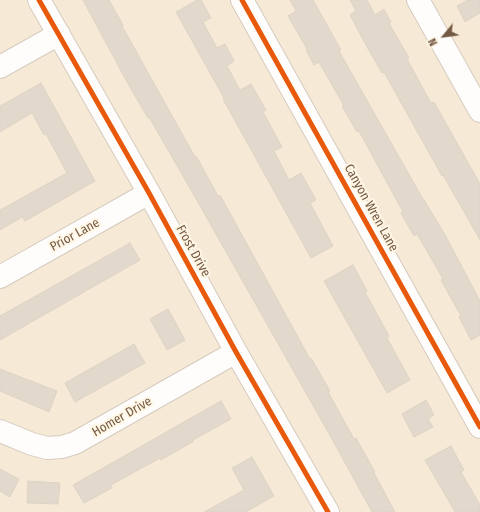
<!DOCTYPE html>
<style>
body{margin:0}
#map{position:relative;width:480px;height:512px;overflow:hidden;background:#f6f0e4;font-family:"Fira Sans Condensed",sans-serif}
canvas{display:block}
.north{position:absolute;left:424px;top:16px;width:40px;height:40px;-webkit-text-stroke:3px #fff6e4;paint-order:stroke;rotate:241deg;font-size:11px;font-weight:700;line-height:16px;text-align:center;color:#745944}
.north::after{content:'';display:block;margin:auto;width:14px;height:18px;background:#745944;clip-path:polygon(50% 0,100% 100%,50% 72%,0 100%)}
</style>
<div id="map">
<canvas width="480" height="512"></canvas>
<div class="north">N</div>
</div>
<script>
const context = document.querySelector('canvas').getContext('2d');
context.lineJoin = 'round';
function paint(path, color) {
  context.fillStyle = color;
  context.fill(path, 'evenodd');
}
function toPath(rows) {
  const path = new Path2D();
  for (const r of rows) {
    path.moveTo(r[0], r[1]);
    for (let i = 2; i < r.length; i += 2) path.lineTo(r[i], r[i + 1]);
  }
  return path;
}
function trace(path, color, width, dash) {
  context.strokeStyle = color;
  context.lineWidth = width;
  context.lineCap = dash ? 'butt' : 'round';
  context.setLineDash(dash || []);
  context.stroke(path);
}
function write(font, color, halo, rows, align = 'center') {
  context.font = font + ' "Fira Sans Condensed",sans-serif';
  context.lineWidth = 4;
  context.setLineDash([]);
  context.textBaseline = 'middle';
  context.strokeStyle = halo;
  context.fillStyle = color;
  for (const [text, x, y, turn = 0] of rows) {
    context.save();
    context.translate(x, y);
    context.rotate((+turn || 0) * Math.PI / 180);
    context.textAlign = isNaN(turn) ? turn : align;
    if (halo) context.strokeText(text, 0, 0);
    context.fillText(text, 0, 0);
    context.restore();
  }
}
const residential = toPath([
 [0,0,480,0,480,512,0,512]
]);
const building = toPath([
 [83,0,109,0,123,25,122,26,195,157,196,156,218,196,220,195,310,359,311,358,330,391,328,392,354,439,356,438,375,472,374,473,395,512,372,512,332,439,195,197,149,117,148,118,127,82,83,0],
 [197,0,201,0,211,18,203,22,217,48,225,44,234,61,227,66,240,90,251,84,266,110,263,112,282,147,274,151,289,180,301,173,316,200,310,203,333,246,311,258,223,99,224,98,176,12,197,0],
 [290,0,313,0,341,50,339,51,424,201,424,200,444,233,480,301,480,335,471,340,459,317,461,316,441,280,443,279,417,234,414,236,401,213,403,212,359,131,357,132,342,106,344,106,319,62,314,65,306,50,307,49,288,16,296,11,290,0],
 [350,0,367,0,375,15,384,9,391,22,389,23,409,58,407,59,431,103,434,102,480,184,480,240,443,175,442,176,384,72,382,73,367,47,350,15,356,11,350,0],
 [468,0,480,0,480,13,465,22,457,6,468,0],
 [41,83,95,181,25,221,22,217,0,230,0,210,67,173,46,134,44,135,32,113,0,132,0,106,41,83],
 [130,243,140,260,0,340,0,316,130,243],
 [353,265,367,291,365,292,389,336,387,338,410,380,387,393,324,281,353,265],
 [168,309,185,340,167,350,150,319,168,309],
 [134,344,145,363,75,402,65,383,134,344],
 [0,369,57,391,49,412,0,391,0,369],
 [426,400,434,415,428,419,433,427,414,437,402,414,426,400],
 [221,401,231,419,193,440,194,441,161,460,160,458,111,485,112,488,84,503,73,485,221,401],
 [451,446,464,470,461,472,480,505,480,512,455,512,425,460,451,446],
 [252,457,274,496,246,512,204,512,244,490,232,468,252,457],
 [0,469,19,479,10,497,0,491,0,469],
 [28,481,60,483,58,504,27,503,28,481]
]);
const minor = toPath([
 [39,0,149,193,236,352,328,512],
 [242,0,480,427],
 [418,0,480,111],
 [0,67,59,34],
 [0,277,149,193],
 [0,431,32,444,47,448,62,447,75,443,236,352]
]);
const cycleway = toPath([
 [39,0,149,193,236,352,328,512],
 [242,0,480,427]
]);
const streetNames = [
 ["Canyon Wren Lane",371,208,61],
 ["Prior Lane",75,235,-29],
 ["Frost Drive",193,251,61],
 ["Homer Drive",122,417,-30]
];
paint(residential, '#f6ead6');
paint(building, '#e2d8cc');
trace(building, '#dfd3c6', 1);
trace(minor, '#d5cbbf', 24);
trace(minor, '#fefdfb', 22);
trace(cycleway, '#e8590c', 5);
write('13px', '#745944', '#fff6e4', streetNames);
</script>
